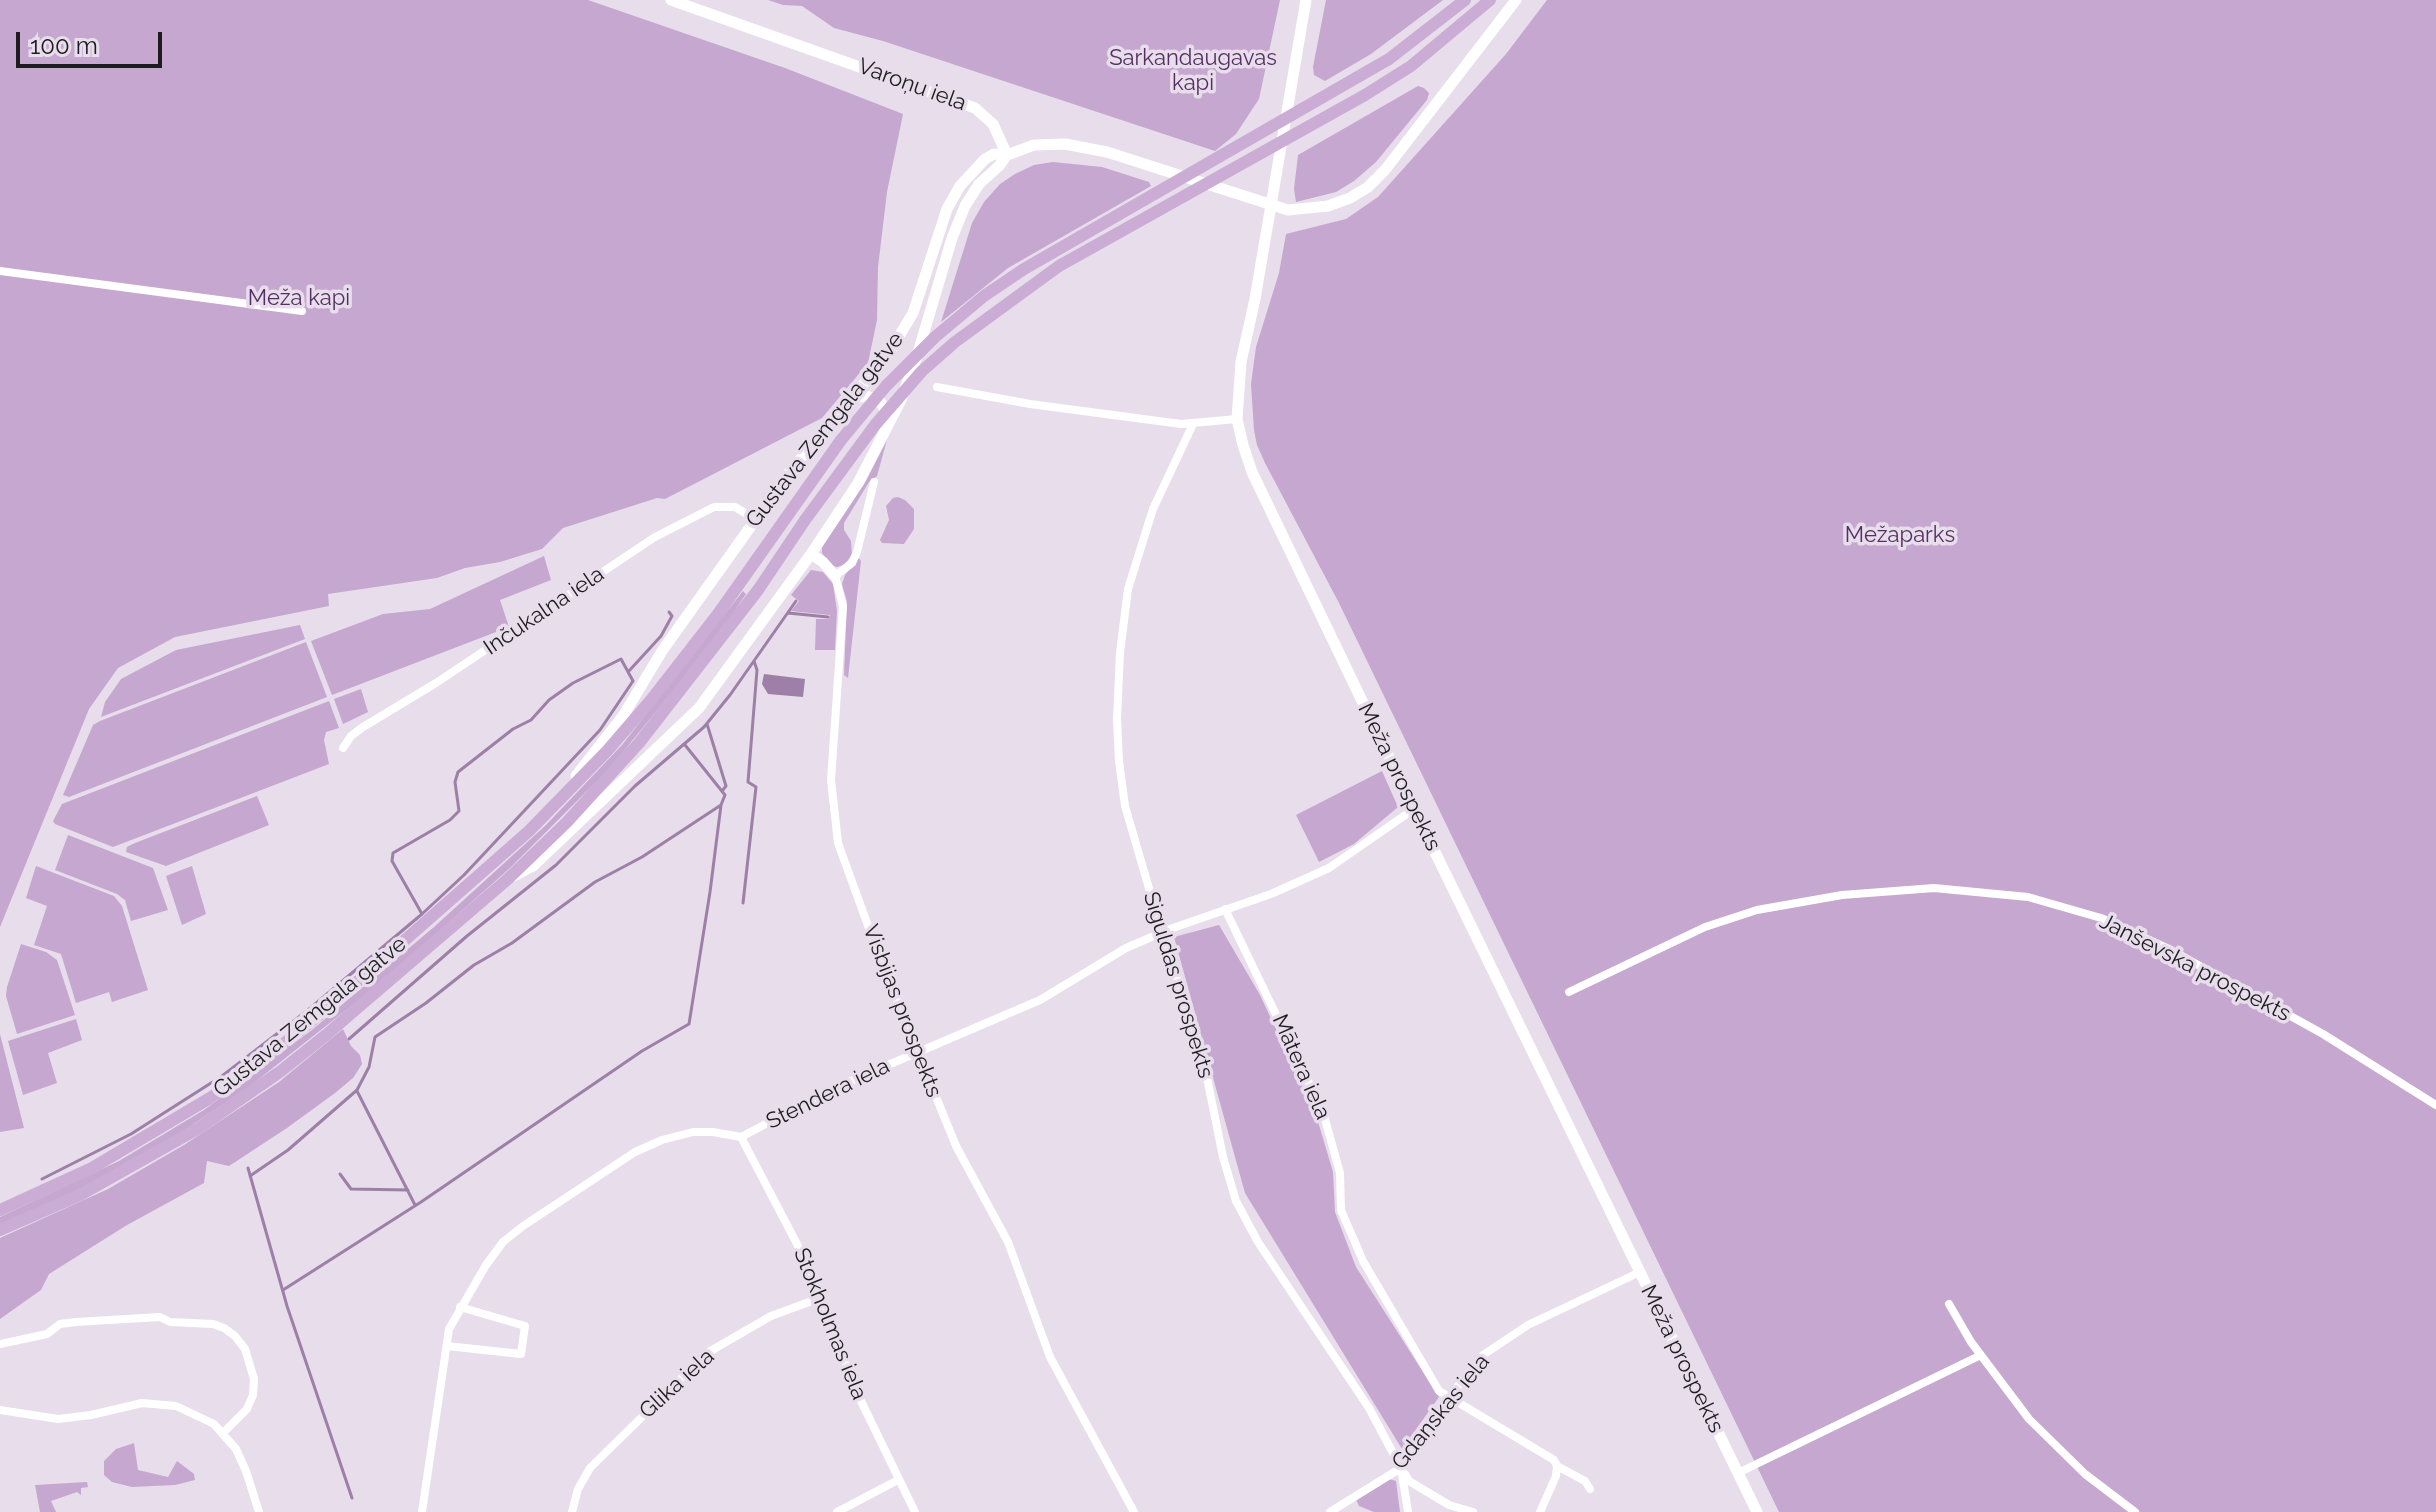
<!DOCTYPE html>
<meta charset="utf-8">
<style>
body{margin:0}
#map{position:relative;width:2436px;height:1512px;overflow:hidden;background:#e7ddeb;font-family:Raleway,sans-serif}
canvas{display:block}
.scale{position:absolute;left:16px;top:32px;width:146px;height:36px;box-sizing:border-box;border:4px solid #1f1c21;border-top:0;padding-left:10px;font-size:24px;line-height:28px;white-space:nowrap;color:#1f1c21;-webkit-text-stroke:6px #e7ddeb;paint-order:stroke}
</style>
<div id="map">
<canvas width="2436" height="1512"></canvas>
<div class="scale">100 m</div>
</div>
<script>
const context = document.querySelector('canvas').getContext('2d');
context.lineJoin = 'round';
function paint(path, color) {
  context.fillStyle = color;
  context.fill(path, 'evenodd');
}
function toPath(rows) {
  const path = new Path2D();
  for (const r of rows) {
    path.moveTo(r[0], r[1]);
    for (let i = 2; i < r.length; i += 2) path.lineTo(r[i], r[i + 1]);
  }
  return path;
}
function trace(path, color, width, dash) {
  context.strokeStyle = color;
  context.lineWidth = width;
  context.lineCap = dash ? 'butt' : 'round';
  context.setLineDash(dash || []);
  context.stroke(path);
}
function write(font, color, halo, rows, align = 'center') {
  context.font = font + ' Raleway,sans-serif';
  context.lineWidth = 7;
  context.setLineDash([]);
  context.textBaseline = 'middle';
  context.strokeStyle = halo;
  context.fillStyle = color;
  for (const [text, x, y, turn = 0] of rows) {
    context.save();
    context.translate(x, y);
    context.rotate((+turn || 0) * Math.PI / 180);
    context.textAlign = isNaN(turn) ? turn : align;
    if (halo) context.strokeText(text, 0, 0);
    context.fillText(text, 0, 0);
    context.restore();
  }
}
const green = toPath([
 [0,0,588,0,785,68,903,114,887,192,878,267,877,320,868,363,822,418,665,499,657,498,563,528,542,549,500,562,465,568,437,578,328,594,329,606,175,637,118,668,89,709,0,927],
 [768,0,1280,0,1259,99,1236,134,1215,151,883,41,834,28,802,6,783,5],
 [1326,0,1443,0,1371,54,1325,81,1314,75,1313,67],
 [1547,0,2436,0,2436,1512,1779,1512,1339,603,1265,463,1257,445,1254,430,1251,384,1256,347,1279,273,1286,234,1346,219,1378,197,1506,54],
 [1418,86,1424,88,1429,93,1427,100,1376,162,1354,181,1336,192,1296,202,1294,189,1298,155],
 [1053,162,1102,167,1149,182,1151,186,1008,268,941,322,972,223,984,202,1000,184,1015,174,1034,165],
 [887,440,877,476,869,482,844,523,844,530,851,541,852,555,844,565,837,567,831,565,822,553,822,547,865,483],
 [898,497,905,500,914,509,914,529,904,544,882,543,880,540,889,520,886,506,893,498],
 [544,556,551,580,500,600,509,627,332,695,311,641,383,614,430,609],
 [859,558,861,561,848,678,844,675,847,602,842,584,845,575],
 [811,570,823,572,833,584,837,611,835,650,815,650,816,619,829,619,830,615,791,611,799,601,791,595],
 [743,591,746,594,716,638,609,769,510,868,379,984,250,1086,176,1136,74,1192,0,1224,0,1217,119,1161,204,1110,312,1030,434,927,546,825,622,745],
 [300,625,305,639,101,717,105,702,121,679,176,650],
 [306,642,327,697,69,797,63,795,93,725,100,721],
 [361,689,368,712,343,724,334,699],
 [329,701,339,728,326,732,324,740,329,764,113,847,55,824,53,821,62,804],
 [1382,771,1398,807,1354,844,1319,862,1296,815],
 [257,796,269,825,166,866,126,852,127,847,135,843],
 [68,835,153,868,168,910,131,921,125,900,117,894,55,870],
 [36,866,114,896,122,906,148,990,112,1002,109,992,76,1003,61,954,34,945,47,906,26,898],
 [192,866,206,914,182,925,166,876],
 [1219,925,1260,995,1316,1115,1333,1172,1335,1212,1356,1267,1439,1397,1402,1449,1245,1193,1174,937],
 [21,944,46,952,57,960,75,1015,17,1034,6,996,7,987],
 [76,1019,82,1040,48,1053,57,1083,23,1095,8,1041],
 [343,1029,351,1046,360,1055,362,1064,353,1078,335,1093,287,1128,229,1166,207,1161,204,1183,127,1225,49,1274,41,1290,0,1319,0,1238,108,1189,184,1145,279,1082],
 [0,1034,24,1128,0,1132],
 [134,1443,138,1470,168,1477,177,1461,194,1474,195,1480,175,1485,132,1487,112,1482,104,1475,104,1461,116,1449],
 [1389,1479,1396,1481,1400,1512,1374,1512,1359,1506,1356,1499],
 [87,1482,88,1487,81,1488,81,1495,77,1492,51,1501,56,1512,40,1512,35,1485]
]);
const water = toPath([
 [764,674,805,679,803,697,768,694,762,684]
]);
const stream = toPath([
 [788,613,828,617],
 [628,672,661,636,672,616,669,612],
 [707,724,726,786,722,791],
 [743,903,756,787,748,782,757,670,754,661],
 [349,1039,467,936,556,865,635,786,704,727,730,695,796,601],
 [357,1091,415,1205],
 [248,1168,287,1306,352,1498],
 [340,1174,351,1189,408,1190],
 [250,1176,288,1150,357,1090,369,1067,375,1037,426,1003,474,965,512,943,595,882,642,857,721,805,725,795,685,745],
 [42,1179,131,1134,222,1076,308,1010,422,914,464,875,600,730,633,681,621,659,573,683,549,700,531,720,513,729,458,772,455,782,459,811,450,820,393,853,392,861,422,914],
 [283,1290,421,1202,642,1051,689,1024,710,892,721,805]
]);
const street = toPath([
 [0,271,302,311],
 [937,387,1030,404,1181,424,1237,419],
 [1193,424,1153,509,1128,589,1120,653,1117,719,1119,761,1125,806,1162,933,1202,1053,1223,1157,1236,1201,1258,1242,1369,1408,1401,1468,1408,1512],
 [874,482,857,552,852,563,835,576,843,606,831,780,838,843,879,956,956,1146,1008,1242,1050,1357,1134,1512],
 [343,748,351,736,363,727,436,683,655,537,714,507,735,507,755,519],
 [1225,909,1323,1112,1340,1173,1341,1210,1363,1261,1439,1391,1554,1460,1557,1466,1556,1476,1540,1512],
 [1569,992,1705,927,1757,910,1842,895,1934,888,2028,897,2101,918,2171,950,2323,1034,2436,1105],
 [741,1137,797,1244,861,1401,915,1512],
 [1949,1304,1971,1342,2029,1419,2085,1474,2135,1512],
 [0,1344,47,1334,60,1324,76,1322,160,1317,170,1322,213,1324,224,1328,235,1336,245,1349,254,1379,253,1395,247,1409,223,1433],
 [447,1346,521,1354,525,1326,460,1307],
 [0,1410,58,1419,91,1415,142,1403,176,1406,214,1424,236,1449,246,1471,259,1512],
 [1557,1466,1585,1481,1590,1489],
 [1738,1473,1981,1355],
 [1405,1474,1409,1481,1449,1505,1473,1512],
 [422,1512,449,1329,486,1265,503,1242,523,1226,635,1152,662,1140,693,1132,713,1132,741,1137,832,1089,1040,1000,1126,948,1170,929,1271,894,1329,868,1414,809],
 [572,1512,578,1489,590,1468,707,1353,771,1316,820,1298],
 [837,1512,898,1480],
 [1330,1512,1401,1468,1449,1397,1483,1355,1528,1325,1640,1272]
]);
const secondary = toPath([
 [671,0,975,108,993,124,1007,155],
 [1306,0,1255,299,1241,362,1237,419,1243,445,1252,472,1414,809,1757,1512],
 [851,398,866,396,879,400,891,419],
 [811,554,823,562,835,576],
 [576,776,623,716,662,651,788,474,887,356,913,313,947,209,960,186,985,159,994,154,1007,155,1034,145,1065,144,1107,152,1288,210,1328,206,1350,198,1368,187,1385,170,1516,0],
 [514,876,533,866,699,708,811,554,858,483,901,400,917,356,952,238,965,206,979,184,999,166,1007,155]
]);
const primary = toPath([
 [0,1210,92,1168,210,1098,275,1051,331,1005,529,831,607,751,651,700,718,614,841,440,886,386,935,337,984,296,1024,269,1389,59,1465,0],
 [0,1230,80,1195,199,1128,281,1071,326,1035,509,878,567,822,639,743,758,590,805,520,875,425,922,371,955,342,1059,266,1365,95,1411,66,1490,0]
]);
const parkNames = [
 ["Sarkandaugavas",1193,58],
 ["kapi",1193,83],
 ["Meža kapi",299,298],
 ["Mežaparks",1900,535]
];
const streetNames = [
 ["Varoņu iela",912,85,20],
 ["Gustava Zemgala gatve",825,430,-52],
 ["Inčukalna iela",544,611,-34],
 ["Meža prospekts",1399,777,64],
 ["Janševska prospekts",2195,968,27],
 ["Siguldas prospekts",1178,985,73],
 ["Visbijas prospekts",902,1011,69],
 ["Gustava Zemgala gatve",310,1017,-39],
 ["Mātera iela",1301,1067,66],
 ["Stendera iela",828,1094,-26],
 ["Stokholmas iela",830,1324,68],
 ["Meža prospekts",1682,1359,64],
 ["Glika iela",677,1384,-42],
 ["Gdaņskas iela",1441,1412,-51]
];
paint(green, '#c5a7d0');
paint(water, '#9d7fa8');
trace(stream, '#9d7fa8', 3);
trace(street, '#fff', 8);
trace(secondary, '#fff', 11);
trace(primary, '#caacd5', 12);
write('22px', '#552e63', '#e7ddeb', parkNames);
write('22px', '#1f1c21', '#e7ddeb', streetNames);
</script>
